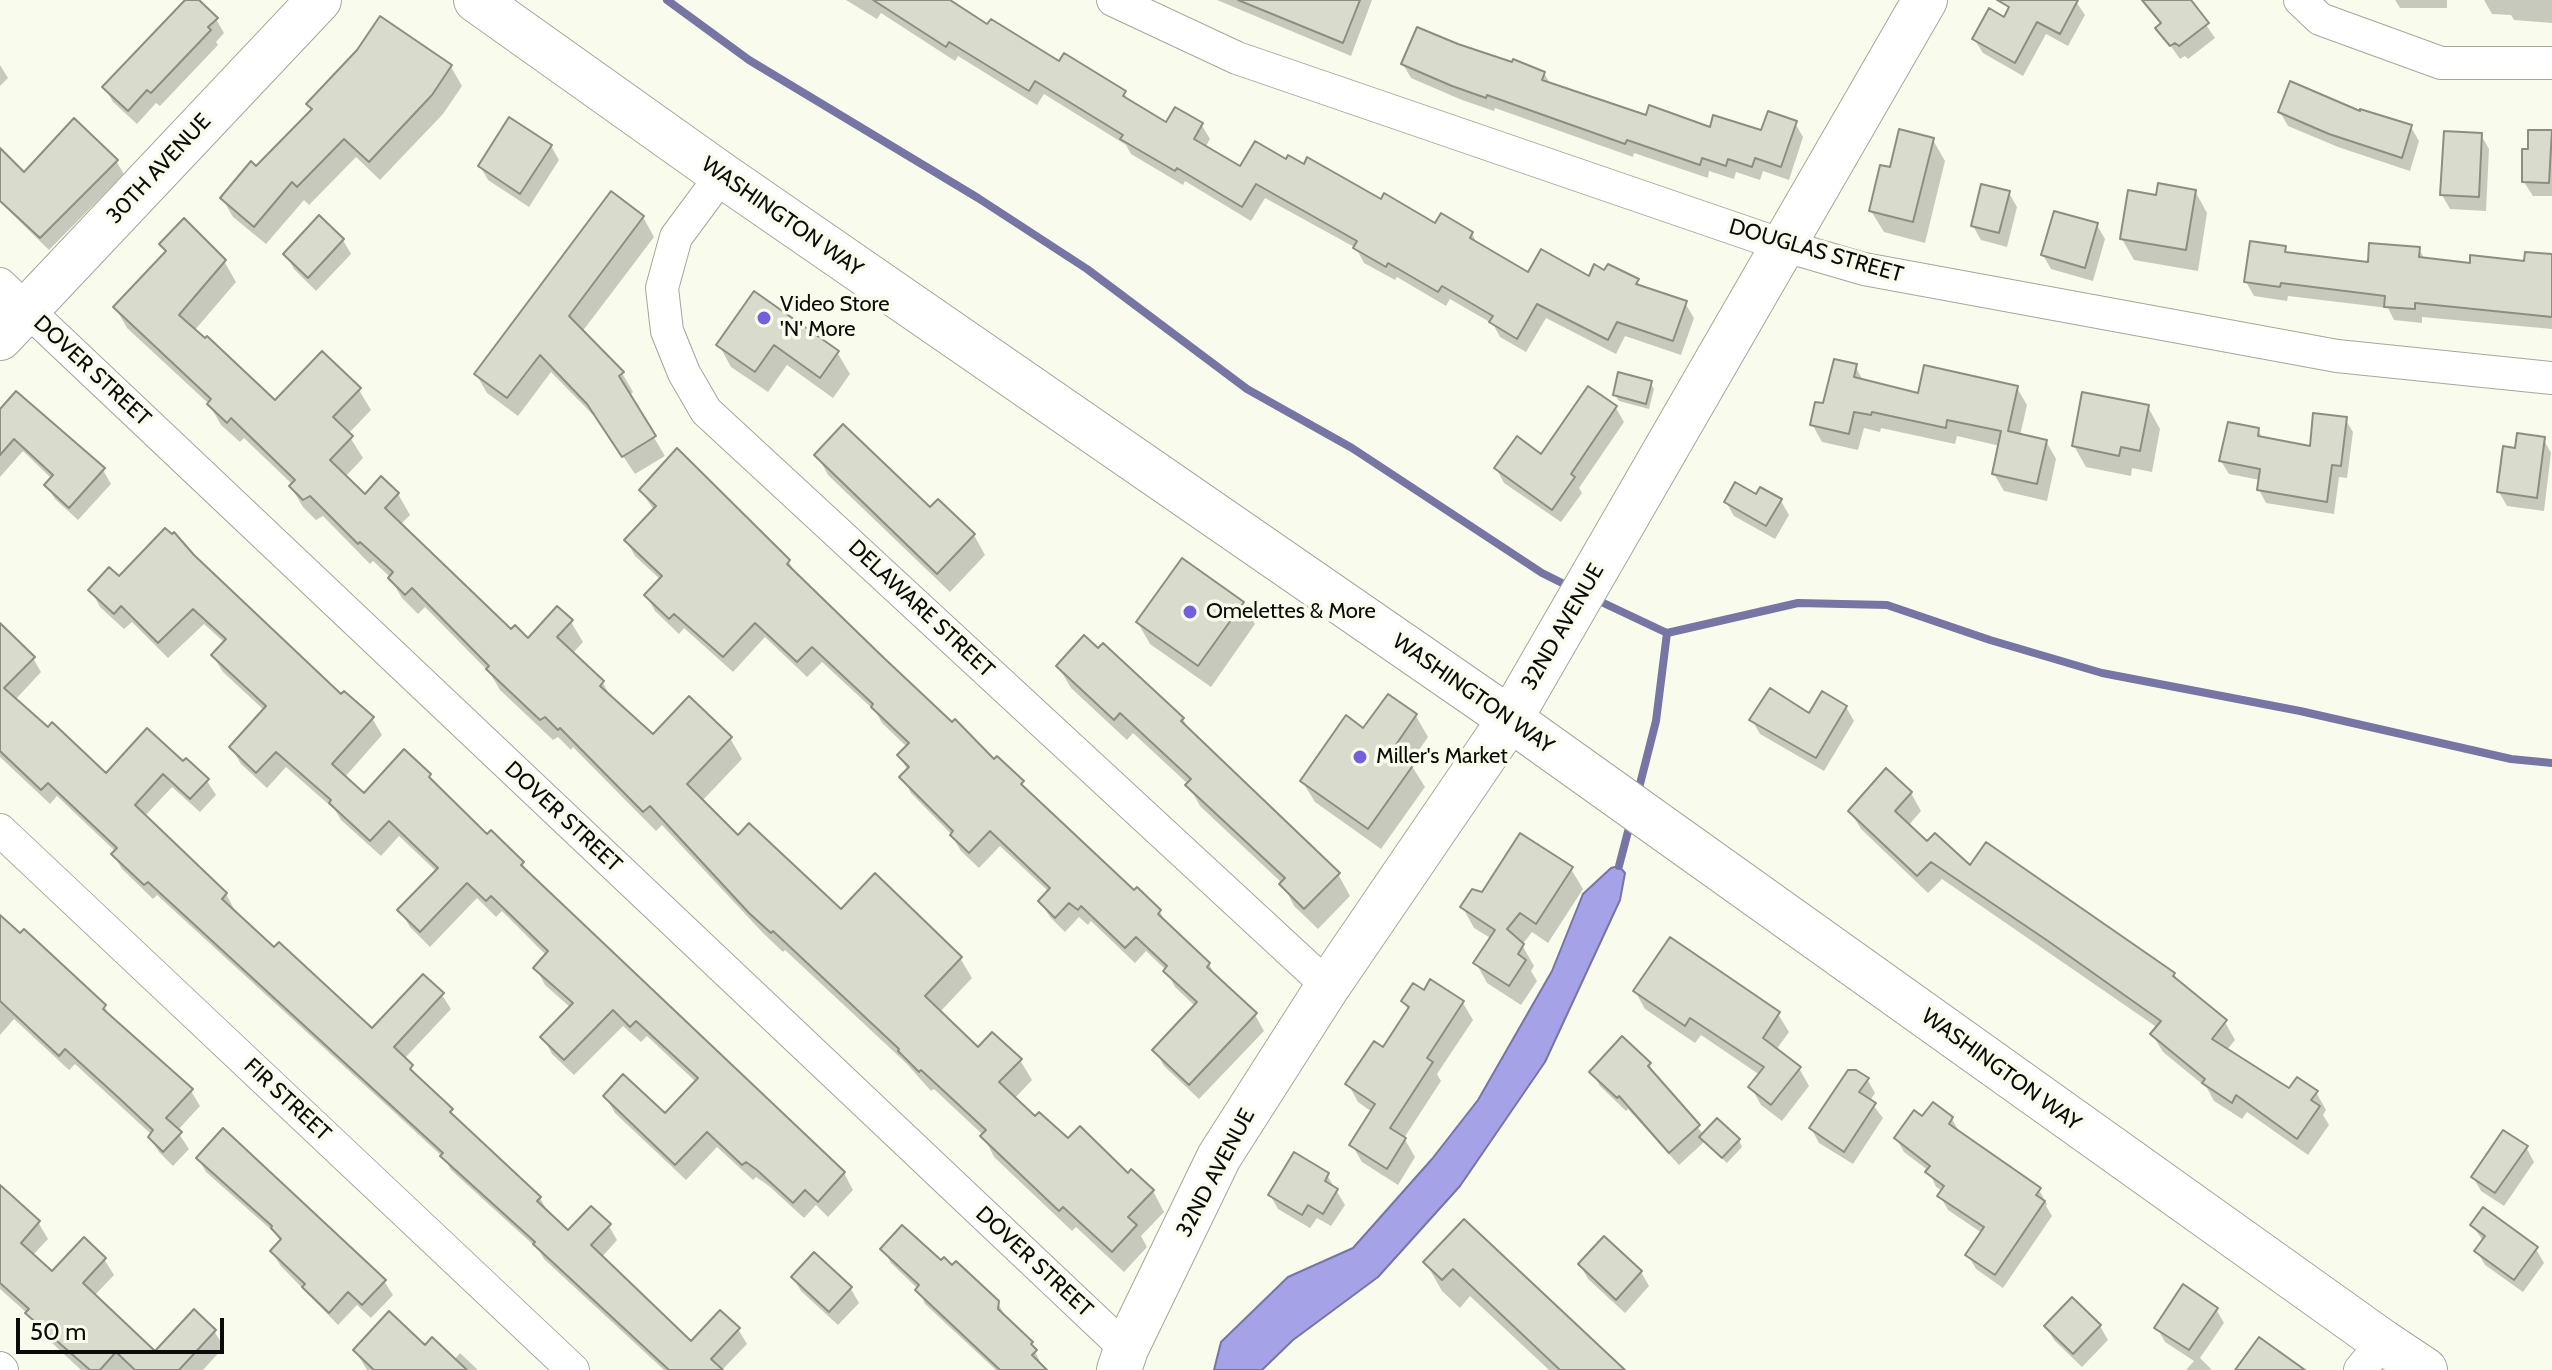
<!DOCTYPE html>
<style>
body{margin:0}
#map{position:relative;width:2552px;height:1370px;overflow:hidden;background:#f9fced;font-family:Cabin,sans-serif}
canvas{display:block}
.scale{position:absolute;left:16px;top:1318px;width:208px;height:36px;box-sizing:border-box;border:4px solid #0b0c07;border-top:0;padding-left:10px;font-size:24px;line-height:28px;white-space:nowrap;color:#0b0c07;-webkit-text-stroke:6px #f9fced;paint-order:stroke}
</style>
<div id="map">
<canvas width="2552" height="1370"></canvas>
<div class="scale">50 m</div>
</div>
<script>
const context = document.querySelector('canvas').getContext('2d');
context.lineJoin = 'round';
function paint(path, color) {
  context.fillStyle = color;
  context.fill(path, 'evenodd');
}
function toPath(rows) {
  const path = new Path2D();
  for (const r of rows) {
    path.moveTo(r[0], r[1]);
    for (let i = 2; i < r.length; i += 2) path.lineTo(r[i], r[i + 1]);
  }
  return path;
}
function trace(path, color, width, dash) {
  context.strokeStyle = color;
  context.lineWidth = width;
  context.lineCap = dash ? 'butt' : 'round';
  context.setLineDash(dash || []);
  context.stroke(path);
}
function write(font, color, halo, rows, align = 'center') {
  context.font = font + ' Cabin,sans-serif';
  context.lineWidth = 7;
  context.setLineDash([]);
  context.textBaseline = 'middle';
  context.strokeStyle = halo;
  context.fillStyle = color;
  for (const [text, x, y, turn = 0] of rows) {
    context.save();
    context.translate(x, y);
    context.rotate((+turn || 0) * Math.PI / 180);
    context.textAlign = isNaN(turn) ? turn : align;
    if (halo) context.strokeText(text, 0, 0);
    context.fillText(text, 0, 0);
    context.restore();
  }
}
const water = toPath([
 [1619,866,1625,873,1620,900,1545,1062,1460,1186,1378,1277,1293,1340,1262,1370,1214,1370,1221,1342,1288,1277,1353,1248,1432,1159,1478,1100,1552,971,1583,894,1611,868,1619,866]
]);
const shadow = toPath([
 [188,0,196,0,216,19,224,33,216,42,218,45,160,106,156,103,137,124,113,102,105,88],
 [846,0,946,0,988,27,1059,64,1124,93,1130,103,1167,124,1201,124,1210,139,1205,148,1241,169,1286,162,1436,225,1472,234,1478,245,1528,274,1637,281,1641,288,1685,303,1694,318,1681,355,1625,336,1616,354,1546,318,1526,352,1500,337,1493,324,1450,299,1446,306,1397,277,1395,280,1364,263,1356,248,1265,198,1251,221,1185,181,1183,185,1131,154,1126,145,1044,94,1037,105,958,56,955,61,881,13,877,19],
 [1217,0,1372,0,1351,56],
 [2015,0,2075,0,2085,15,2068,46,2046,34,2023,76,1983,53,1974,39,2005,19],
 [2141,0,2189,0,2215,38,2188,59,2185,56,2180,59,2158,28,2161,25],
 [2395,0,2447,0,2447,8,2400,8],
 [2484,0,2552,0,2552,23,2514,20,2511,15,2492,14],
 [381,19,451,67,462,86,443,114,380,180,356,157,309,205,304,200,266,244,233,217,222,198,257,168,312,110,308,104,358,51],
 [1457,46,1544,73,1551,85,1647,117,1711,129,1763,133,1795,123,1803,137,1789,180,1763,171,1760,180,1736,172,1734,179,1709,171,1708,178,1634,153,1633,157,1495,108,1494,111,1462,100,1411,78,1403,64],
 [0,65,8,78,0,86],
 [2280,112,2361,113,2411,127,2419,141,2410,171,2338,147,2288,126],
 [2530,132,2552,132,2552,196,2533,196,2524,182,2530,151],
 [2481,135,2489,149,2486,211,2450,209,2442,195],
 [1933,140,1945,161,1925,243,1884,232,1871,211,1892,170],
 [551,146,559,160,529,207,488,180,480,166],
 [0,150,24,175,116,161,124,174,49,250,0,202],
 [2195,191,2207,213,2198,271,2134,260,2122,239,2158,197],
 [2009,193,2017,207,2007,247,1981,240,1973,226],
 [643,217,654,237,582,332,622,373,633,392,629,396,665,456,635,474,601,423,551,372,518,416,487,393,476,374],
 [2097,225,2105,239,2093,281,2051,269,2043,255],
 [343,240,351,254,316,291,294,269,286,255],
 [161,244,224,261,236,282,194,331,275,402,359,390,371,410,348,434,363,458,345,477,365,496,381,479,398,494,410,515,400,525,511,632,528,640,571,622,583,642,572,654,603,683,612,699,653,737,730,738,742,759,702,801,738,838,841,912,960,958,972,978,939,1013,978,1050,1020,1060,1032,1080,1014,1099,1035,1119,1068,1141,1153,1191,1164,1212,1141,1236,1147,1247,1124,1272,1076,1227,1072,1231,994,1157,983,1135,934,1089,931,1091,907,1064,785,950,783,952,763,933,662,825,656,831,573,747,571,750,558,737,553,740,500,690,490,673,425,607,418,614,402,598,389,576,373,561,370,564,323,516,316,520,303,507,291,487,293,485,244,438,240,442,221,425,209,404,127,328,115,307,166,253],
 [2285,248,2288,254,2369,264,2419,249,2425,260,2472,265,2526,263,2552,256,2552,329,2422,317,2422,323,2394,320,2388,308,2288,296,2287,301,2254,296,2246,282],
 [755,294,837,352,850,374,833,398,787,365,768,392,731,367,719,345],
 [1855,366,1864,382,1919,395,2017,388,2027,405,2020,436,2046,441,2056,459,2047,501,2004,491,1994,474,2000,446,1957,436,1955,444,1881,428,1880,432,1864,428,1858,450,1822,442,1812,424],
 [1650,382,1654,389,1649,409,1619,401,1615,395],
 [2148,407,2160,429,2152,472,2132,468,2131,476,2086,467,2074,446],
 [1616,408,1624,422,1579,488,1582,493,1561,522,1504,483,1496,468,1542,456],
 [0,412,103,470,111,484,78,520,55,499,47,485,52,479,23,451,0,477],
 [2345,419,2353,432,2347,478,2339,477,2334,514,2266,503,2259,490,2260,480,2229,474,2221,461,2258,430,2263,439,2312,448],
 [2543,438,2551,453,2544,511,2507,506,2499,492],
 [817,455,931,509,974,535,985,555,950,592,828,475],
 [641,491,789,562,797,576,884,660,995,762,1022,783,1029,795,1134,893,1160,912,1168,927,1209,964,1217,979,1255,1015,1264,1031,1199,1099,1164,1066,1155,1050,1196,1007,1175,987,1166,970,1146,951,1135,963,1091,921,1088,925,1079,917,1065,932,1050,917,1040,901,1049,892,1000,846,979,868,961,851,951,834,911,793,902,777,908,771,899,755,907,747,882,723,876,712,822,662,807,677,765,637,733,672,684,628,679,634,655,611,646,595,661,580,635,556,626,540,654,510],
 [1757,497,1781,501,1789,515,1775,539,1734,516,1726,502],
 [192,557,342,697,372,718,382,735,344,778,364,796,430,776,436,786,487,837,522,863,530,876,844,1173,853,1190,828,1217,816,1205,804,1218,769,1186,756,1177,753,1180,717,1147,686,1180,615,1113,605,1096,666,1116,697,1083,647,1036,641,1042,623,1026,574,1075,552,1054,543,1037,571,1008,545,985,536,968,547,956,502,911,496,917,477,898,430,947,410,927,400,910,437,872,399,836,381,856,341,820,335,810,286,767,267,788,241,764,231,747,265,711,223,672,213,656,225,643,204,624,168,658,132,622,124,629,100,607,91,590,119,579],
 [1242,603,1255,624,1211,687,1150,644,1138,623],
 [0,630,33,658,41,672,15,700,106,776,183,764,207,781,216,795,200,812,172,787,144,817,226,894,234,909,232,911,274,950,372,1031,442,995,451,1009,404,1059,420,1081,451,1111,458,1123,540,1198,548,1212,569,1233,609,1226,617,1240,601,1258,691,1344,738,1329,747,1344,722,1370,664,1370,544,1259,539,1250,451,1170,445,1159,394,1112,157,895,153,899,122,869,113,854,116,852,57,796,50,804,0,757],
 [1098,651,1183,719,1191,733,1338,874,1350,896,1318,929,1294,906,1283,884,1200,806,1188,784,1133,733,1127,740,1071,688,1058,666],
 [1846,707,1854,721,1824,771,1760,734,1752,720,1809,716],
 [1416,716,1428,737,1410,763,1425,787,1381,849,1315,802,1302,781,1364,731],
 [1886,771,1911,793,1921,811,1908,826,1927,844,2174,974,2180,984,2225,1022,2235,1040,2226,1051,2290,1091,2316,1092,2326,1110,2323,1115,2329,1125,2308,1155,2247,1112,2242,1119,2214,1101,2207,1088,2163,1052,2152,1034,2158,1028,1942,879,1928,893,1861,829,1850,811],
 [1571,869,1583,889,1548,943,1532,932,1522,945,1534,966,1531,971,1537,981,1521,1005,1487,983,1476,963,1492,939,1474,928,1463,908,1483,895],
 [0,917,104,1006,112,1019,191,1091,200,1106,177,1131,189,1149,173,1166,159,1152,150,1137,152,1135,75,1064,69,1070,14,1019,0,1035],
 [1635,991,1778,1014,1789,1032,1776,1050,1799,1068,1809,1086,1782,1121,1761,1105,1751,1087,1760,1075,1701,1035,1695,1043,1645,1009],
 [1403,1001,1463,1003,1473,1020,1437,1074,1441,1081,1404,1138,1415,1157,1398,1185,1362,1162,1352,1145,1372,1112,1358,1102,1348,1084,1384,1050,1409,1011],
 [1649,1064,1656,1079,1704,1135,1739,1140,1742,1147,1727,1163,1704,1142,1679,1165,1628,1109,1626,1111,1600,1086,1592,1072],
 [1867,1079,1875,1093,1870,1101,1883,1118,1853,1164,1819,1143,1811,1128],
 [1922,1119,1952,1119,1960,1133,2039,1190,2047,1204,2046,1206,2052,1216,2003,1288,1976,1269,1968,1255,1982,1233,1948,1210,1940,1196,1943,1191,1936,1187,1929,1171,1904,1152,1896,1138],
 [2526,1147,2534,1162,2504,1206,2481,1191,2473,1177],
 [198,1158,384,1281,393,1295,371,1318,357,1305,338,1325,280,1265,272,1251,281,1242,277,1235,206,1172],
 [1327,1175,1345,1205,1331,1226,1317,1218,1310,1228,1278,1209,1270,1195],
 [0,1185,38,1222,48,1239,32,1256,52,1274,104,1259,114,1275,94,1296,155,1354,214,1331,224,1347,203,1370,81,1370,37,1329,28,1314,0,1289],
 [1464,1222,1622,1370,1549,1370,1470,1296,1460,1308,1442,1291,1426,1263],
 [2472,1225,2536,1249,2544,1263,2523,1292,2485,1265,2477,1251,2484,1242],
 [883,1249,941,1263,997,1302,1006,1317,1031,1343,1044,1370,996,1370,925,1304,918,1289,891,1263],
 [814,1255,851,1289,859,1303,838,1325,801,1291,793,1277],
 [1580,1265,1641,1272,1649,1286,1625,1313,1588,1279],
 [2216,1309,2224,1323,2200,1358,2212,1370,2186,1370,2194,1361,2165,1342,2157,1328],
 [2046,1326,2100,1326,2108,1340,2082,1367,2054,1340],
 [425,1348,454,1360,460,1353,478,1370,367,1370,355,1350]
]);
const stream = toPath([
 [667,0,749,60,978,198,1087,269,1247,389,1352,448,1542,573,1572,588],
 [1595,599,1667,633,1798,603,1887,605,1990,640,2102,673,2300,711,2511,759,2552,763],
 [1638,792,1656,721,1667,633],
 [1619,866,1631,820]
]);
const building = toPath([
 [185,0,199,0,218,18,208,27,211,30,151,93,147,90,128,111,102,87,185,0],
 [873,0,950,0,987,24,991,19,1059,61,1064,53,1126,91,1123,96,1166,122,1175,107,1203,123,1194,139,1240,166,1255,141,1286,159,1288,155,1304,164,1307,157,1381,199,1384,193,1435,223,1441,213,1473,232,1470,238,1528,272,1541,249,1589,276,1594,264,1604,270,1608,264,1639,279,1636,284,1687,301,1673,341,1617,322,1608,340,1537,304,1517,339,1489,322,1493,316,1442,286,1438,292,1388,263,1386,267,1353,248,1357,241,1256,184,1242,207,1177,168,1175,171,1120,139,1123,135,1035,81,1029,91,949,42,946,47,873,0],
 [1238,0,1360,0,1343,43,1238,0],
 [1997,0,2078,0,2060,34,2037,22,2015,63,1972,39,1989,8,2004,17,2009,7,1997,0],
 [2142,0,2191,0,2209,23,2179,46,2175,43,2170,46,2155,28,2161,23,2142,0],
 [380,16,452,65,432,95,369,162,344,139,297,187,292,182,254,227,220,198,251,161,256,166,312,109,306,104,357,50,380,16],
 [1417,27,1458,44,1512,62,1513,59,1545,72,1542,80,1646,115,1649,105,1710,127,1713,115,1761,130,1768,111,1797,121,1781,167,1755,158,1752,167,1728,159,1726,166,1702,158,1700,165,1627,140,1625,144,1487,95,1486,98,1452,86,1401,64,1417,27],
 [2290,81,2360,111,2360,109,2412,125,2402,158,2329,134,2278,112,2290,81],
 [509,117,552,145,520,194,478,166,509,117],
 [74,118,118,160,40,238,0,201,0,148,24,172,74,118],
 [1899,129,1934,138,1913,222,1869,211,1880,165,1890,167,1899,129],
 [2528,130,2552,130,2549,183,2522,182,2522,149,2528,149,2528,130],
 [2444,131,2482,133,2479,197,2440,195,2444,131],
 [2158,183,2196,190,2186,250,2120,239,2128,190,2156,195,2158,183],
 [1981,184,2010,191,1999,233,1971,226,1981,184],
 [611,191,644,216,569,316,624,372,619,376,656,436,622,457,587,404,540,355,507,398,474,374,611,191],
 [2054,211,2098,223,2085,268,2041,255,2054,211],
 [319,215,344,239,308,278,283,254,319,215],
 [184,218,226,260,179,315,205,338,207,336,275,400,322,351,361,388,333,417,353,436,330,460,365,494,381,476,399,493,385,508,511,629,515,625,528,638,557,606,573,620,557,637,604,681,600,686,653,734,689,696,732,737,687,784,738,835,749,823,841,909,875,873,962,957,925,996,978,1047,992,1032,1022,1059,999,1082,1035,1116,1039,1112,1068,1138,1080,1126,1128,1173,1131,1169,1154,1190,1128,1217,1137,1225,1112,1252,1063,1207,1059,1211,980,1136,986,1130,921,1070,919,1072,898,1051,899,1049,773,931,771,933,749,913,650,806,643,812,560,728,558,730,545,717,540,720,486,669,489,666,412,588,405,595,388,578,393,572,360,542,358,544,310,496,303,500,289,486,295,480,231,418,227,423,207,404,211,399,113,307,166,251,159,244,184,218],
 [2250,241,2286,246,2285,252,2368,262,2369,243,2420,247,2419,257,2470,263,2470,255,2524,261,2525,252,2552,254,2552,317,2415,303,2415,309,2384,307,2385,296,2281,283,2280,287,2244,282,2250,241],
 [754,291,839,351,820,378,774,345,755,372,716,345,754,291],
 [1834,359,1857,364,1854,377,1918,393,1924,365,2018,386,2008,431,2047,440,2037,484,1992,474,2001,431,1947,420,1946,428,1872,412,1871,415,1854,412,1849,434,1810,425,1815,402,1823,403,1834,359],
 [1618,372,1652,381,1646,404,1613,395,1618,372],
 [1588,386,1617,406,1571,474,1575,477,1552,510,1494,468,1517,436,1541,454,1588,386],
 [16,391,105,468,69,508,44,485,53,475,14,439,0,455,0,409,16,391],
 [2082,392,2149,405,2140,451,2121,447,2119,456,2072,446,2082,392],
 [2313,413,2347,417,2341,466,2332,465,2327,502,2257,490,2260,469,2219,461,2228,422,2259,428,2258,436,2310,446,2313,413],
 [843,424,930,507,938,499,975,534,937,574,814,455,843,424],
 [2517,433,2545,437,2537,498,2497,492,2503,446,2515,448,2517,433],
 [677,448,790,560,787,564,885,659,952,722,955,719,994,759,997,756,1024,781,1021,784,1134,890,1137,887,1161,910,1158,914,1210,963,1207,967,1257,1013,1189,1085,1152,1050,1197,1002,1163,971,1167,966,1136,937,1125,948,1081,906,1078,910,1069,903,1055,918,1038,901,1050,888,990,831,969,853,950,835,953,831,899,777,909,767,897,755,909,743,871,707,873,704,812,647,797,662,755,623,723,657,674,614,669,619,644,595,662,576,624,540,656,506,639,490,677,448],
 [1735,482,1756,494,1760,487,1782,499,1766,526,1724,502,1735,482],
 [165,528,172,534,174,532,194,555,341,694,344,691,374,717,332,764,364,793,404,749,431,774,429,777,487,834,491,830,524,862,521,865,845,1172,818,1202,805,1190,793,1203,757,1170,746,1162,742,1165,707,1132,675,1165,603,1096,623,1074,665,1113,698,1078,636,1021,630,1027,613,1010,564,1060,540,1037,573,1003,533,968,548,951,491,896,486,901,467,883,420,932,397,910,438,868,389,821,370,841,329,803,331,800,276,752,256,773,229,747,266,706,211,655,226,639,193,609,158,643,121,606,114,614,88,590,109,567,119,576,165,528],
 [1182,558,1244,602,1198,666,1136,622,1182,558],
 [0,623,35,657,4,688,48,727,52,722,106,773,147,728,183,761,186,758,209,779,190,799,163,774,135,805,227,893,222,899,274,947,279,942,372,1028,423,974,444,993,394,1047,413,1065,410,1069,453,1109,450,1112,541,1197,537,1201,568,1230,591,1206,611,1224,591,1245,691,1341,720,1310,740,1328,711,1359,723,1370,669,1370,533,1244,535,1242,440,1156,443,1153,383,1098,148,882,144,885,111,854,117,848,48,783,41,790,0,751,0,623],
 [1084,635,1098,648,1103,643,1184,718,1181,721,1340,873,1304,909,1279,884,1285,878,1185,785,1191,779,1120,713,1114,720,1056,666,1084,635],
 [1770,688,1809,713,1822,691,1847,706,1816,758,1749,720,1770,688],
 [1388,694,1417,714,1393,749,1414,764,1368,829,1300,781,1346,715,1363,728,1388,694],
 [1886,768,1912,792,1895,811,1927,841,1935,833,1970,865,1986,842,2175,973,2173,976,2227,1020,2212,1039,2289,1088,2297,1077,2318,1091,2311,1100,2320,1106,2297,1139,2236,1095,2232,1103,2202,1083,2205,1079,2150,1034,2161,1021,2048,941,1931,862,1917,876,1848,811,1886,768],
 [1520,833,1573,867,1536,924,1520,913,1507,929,1524,944,1518,954,1526,960,1509,986,1473,963,1495,930,1460,907,1472,889,1482,892,1520,833],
 [0,915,20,933,24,929,106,1005,103,1009,193,1089,166,1118,182,1132,163,1152,148,1137,153,1130,120,1099,65,1049,59,1056,0,1001,0,915],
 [1670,937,1780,1012,1763,1038,1801,1067,1771,1105,1748,1087,1764,1067,1690,1018,1685,1026,1633,991,1670,937],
 [1430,979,1464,1001,1427,1058,1433,1062,1390,1128,1406,1138,1387,1169,1349,1145,1375,1104,1345,1084,1374,1041,1383,1047,1409,1007,1401,1001,1413,983,1424,990,1430,979],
 [1622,1036,1651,1063,1648,1066,1700,1125,1669,1153,1619,1096,1617,1098,1589,1072,1622,1036],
 [1848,1070,1856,1070,1869,1078,1859,1092,1876,1103,1844,1152,1809,1128,1848,1070],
 [1933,1102,1953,1117,1949,1124,2041,1188,2036,1195,2045,1201,1995,1275,1965,1255,1984,1227,1937,1196,1944,1186,1925,1172,1930,1166,1894,1138,1914,1110,1922,1116,1933,1102],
 [1717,1118,1740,1139,1722,1158,1699,1137,1717,1118],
 [223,1128,386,1280,362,1305,348,1292,329,1313,302,1287,305,1284,270,1251,281,1239,271,1228,272,1226,196,1158,223,1128],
 [2503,1130,2528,1146,2495,1193,2471,1177,2503,1130],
 [1294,1152,1329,1173,1325,1181,1338,1189,1323,1214,1308,1205,1302,1215,1268,1195,1294,1152],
 [0,1185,40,1221,21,1243,52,1271,84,1237,106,1258,83,1283,155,1351,194,1309,216,1330,179,1370,135,1370,116,1352,100,1370,90,1370,25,1313,29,1309,0,1283,0,1185],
 [2483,1207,2538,1247,2514,1280,2474,1251,2485,1236,2470,1225,2483,1207],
 [1464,1219,1625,1370,1560,1370,1453,1269,1442,1280,1423,1262,1464,1219],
 [902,1225,941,1260,944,1257,952,1265,956,1261,999,1301,998,1309,1033,1342,1031,1344,1037,1350,1032,1355,1047,1370,1000,1370,915,1290,919,1285,880,1249,902,1225],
 [1604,1236,1642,1271,1616,1300,1578,1264,1604,1236],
 [814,1252,852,1287,829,1312,791,1277,814,1252],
 [2183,1284,2218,1308,2189,1350,2154,1328,2183,1284],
 [2072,1297,2101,1325,2073,1354,2044,1326,2072,1297],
 [389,1311,425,1345,432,1337,467,1370,374,1370,353,1350,389,1311],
 [2259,1337,2305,1370,2235,1370,2259,1337]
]);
const street = toPath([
 [1113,0,1237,58,1785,246,1864,269,2337,356,2552,378],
 [2300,0,2320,19,2441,63,2552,63],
 [722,175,676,237,662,288,667,331,684,373,706,411,1328,986],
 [0,284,1126,1349],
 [0,830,573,1370],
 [0,1368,2,1370],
 [2360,1370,2383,1342]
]);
const secondary = toPath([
 [476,0,722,175,1510,719,2383,1342,2425,1370],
 [0,338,319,0],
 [1119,1370,1126,1349,1219,1157,1328,986,1510,719,1925,0]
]);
const markers = [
 [764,318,8,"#7361db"],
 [1190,612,8,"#7361db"],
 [1360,757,8,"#7361db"]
];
const streetNames = [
 ["30TH AVENUE",159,169,-47],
 ["WASHINGTON WAY",782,217,35],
 ["DOUGLAS STREET",1816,251,16],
 ["DOVER STREET",92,371,43],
 ["DELAWARE STREET",921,609,43],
 ["32ND AVENUE",1563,627,-60],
 ["WASHINGTON WAY",1473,694,35],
 ["DOVER STREET",563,817,43],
 ["WASHINGTON WAY",2001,1070,36],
 ["FIR STREET",287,1100,43],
 ["32ND AVENUE",1216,1173,-62],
 ["DOVER STREET",1034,1262,43]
];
const poiNames = [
 ["Video Store",780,305],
 ["'N' More",780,330],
 ["Omelettes & More",1206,612],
 ["Miller's Market",1376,757]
];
paint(water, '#a5a2e8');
trace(water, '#7775a4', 2);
paint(shadow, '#0003');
trace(stream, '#7775a4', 8);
paint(building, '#d9dccd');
trace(building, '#8b8e81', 2);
trace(street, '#a4a799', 34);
trace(secondary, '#a4a799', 46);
trace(street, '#fff', 32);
trace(secondary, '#fff', 44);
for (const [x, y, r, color] of markers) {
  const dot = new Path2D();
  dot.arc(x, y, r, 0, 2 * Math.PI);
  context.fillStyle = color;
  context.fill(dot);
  trace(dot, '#f9fced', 3);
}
write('22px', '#0b0c07', '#f9fced', streetNames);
write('22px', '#0b0c07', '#f9fced', poiNames, 'left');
</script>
